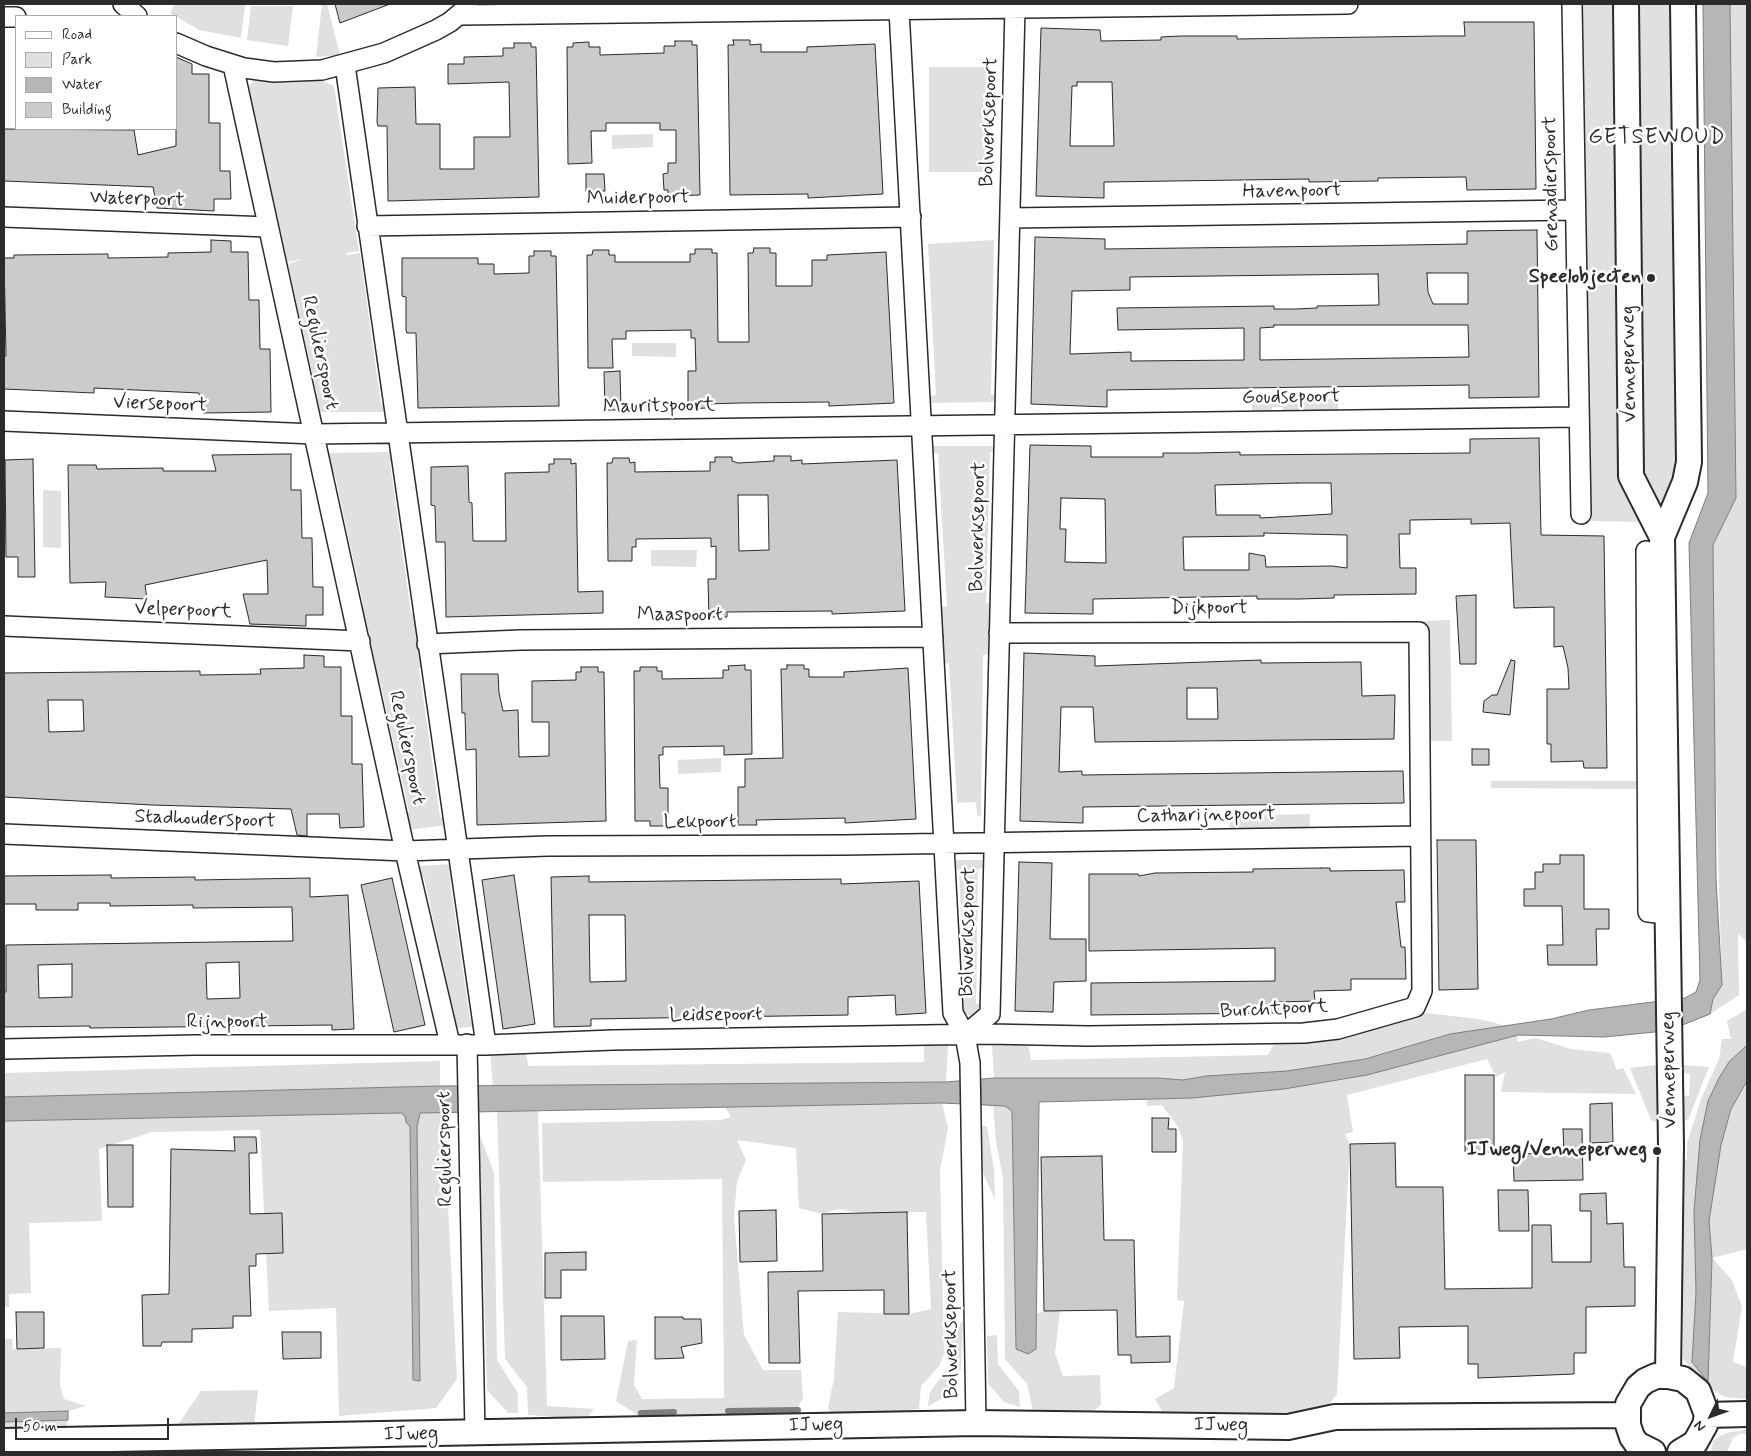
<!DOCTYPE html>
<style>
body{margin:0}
#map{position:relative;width:1751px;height:1456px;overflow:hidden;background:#fff;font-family:Mynerve,sans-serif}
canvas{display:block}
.frame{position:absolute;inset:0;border:5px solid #2b2b2b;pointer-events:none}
.legend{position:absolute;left:15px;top:15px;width:162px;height:115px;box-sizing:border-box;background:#fff;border:1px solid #aaa;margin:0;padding:6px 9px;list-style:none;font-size:15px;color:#2b2b2b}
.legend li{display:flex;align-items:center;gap:10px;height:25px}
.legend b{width:25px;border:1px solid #aaa}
.north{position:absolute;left:1686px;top:1391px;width:50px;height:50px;-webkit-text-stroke:4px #fff;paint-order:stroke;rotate:228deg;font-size:14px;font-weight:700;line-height:20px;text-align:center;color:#2b2b2b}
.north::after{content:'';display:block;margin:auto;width:18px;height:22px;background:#2b2b2b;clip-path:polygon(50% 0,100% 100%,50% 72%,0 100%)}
.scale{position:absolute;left:15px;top:1418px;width:154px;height:22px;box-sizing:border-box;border:2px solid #2b2b2b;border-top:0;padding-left:6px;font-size:15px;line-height:18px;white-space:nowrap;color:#2b2b2b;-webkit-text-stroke:4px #fff;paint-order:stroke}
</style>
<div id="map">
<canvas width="1751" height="1456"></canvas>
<div class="frame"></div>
<ul class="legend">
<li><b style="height:6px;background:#fff"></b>Road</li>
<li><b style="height:14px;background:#e0e0e0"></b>Park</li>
<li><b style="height:14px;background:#b6b6b6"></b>Water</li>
<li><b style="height:14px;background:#cbcbcb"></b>Building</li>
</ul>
<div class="north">N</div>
<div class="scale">50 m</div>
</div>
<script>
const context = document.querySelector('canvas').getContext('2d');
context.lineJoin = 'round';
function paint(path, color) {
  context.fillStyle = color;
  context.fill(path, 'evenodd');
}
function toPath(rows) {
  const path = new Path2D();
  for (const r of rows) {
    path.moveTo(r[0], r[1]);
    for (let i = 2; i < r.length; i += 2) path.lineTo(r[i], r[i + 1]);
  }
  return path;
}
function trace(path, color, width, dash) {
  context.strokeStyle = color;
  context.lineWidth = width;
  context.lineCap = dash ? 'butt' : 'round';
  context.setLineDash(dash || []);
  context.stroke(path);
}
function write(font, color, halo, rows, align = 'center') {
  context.font = font + ' Mynerve,sans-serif';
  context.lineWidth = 5;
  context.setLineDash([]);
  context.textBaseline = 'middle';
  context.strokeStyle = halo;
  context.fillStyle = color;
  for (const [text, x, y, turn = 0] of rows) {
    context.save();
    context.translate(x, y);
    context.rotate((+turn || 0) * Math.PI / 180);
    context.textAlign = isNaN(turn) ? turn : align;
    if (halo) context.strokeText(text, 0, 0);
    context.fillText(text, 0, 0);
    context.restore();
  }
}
const green = toPath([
 [175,4,245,5,241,38,199,30,170,13],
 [322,4,327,4,340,55,316,57],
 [1581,4,1622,4,1628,485,1645,522,1588,521],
 [1634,4,1674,4,1677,477,1661,510,1643,473],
 [1730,4,1747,4,1747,942,1738,934,1739,995,1710,1014,1713,999,1722,985,1715,751,1713,546,1736,498],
 [251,6,293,6,288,46,247,40],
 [929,67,989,67,989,172,929,172],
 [255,80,287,83,319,80,334,86,359,251,346,253,347,255,360,253,381,404,387,403,388,412,315,412,311,396,317,395,288,264,303,259,287,262,248,87],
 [653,134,653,147,612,149,612,135],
 [994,240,991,394,999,396,1000,402,928,403,927,397,936,395,928,244],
 [632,343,676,343,676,357,632,356],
 [1338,399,1338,413,1283,413,1283,407,1272,407,1272,413,1252,413,1252,400],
 [929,446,999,446,998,452,990,452,986,603,994,604,992,653,983,655,981,816,977,816,976,802,957,803,949,663,943,664,939,607,947,606,938,453,928,453],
 [394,452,394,463,390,463,411,613,416,613,424,667,419,668,440,817,445,817,447,825,407,830,403,813,409,812,380,682,374,683,357,606,363,604,335,475,329,476,324,453],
 [43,490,61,491,61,548,43,547],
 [651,550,697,550,696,567,651,566],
 [1450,620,1452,741,1425,741,1423,621],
 [721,758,721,772,678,774,678,760],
 [1491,781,1640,781,1640,789,1491,788],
 [1310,814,1310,829,1230,830,1229,816],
 [951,860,986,860,987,867,978,869,976,1004,983,1003,984,1010,979,1015,968,1015,959,1010,959,1000,965,999,959,870,950,867],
 [452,864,456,881,450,881,470,1019,476,1018,477,1026,451,1029,447,1010,453,1009,424,878,417,878,418,866],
 [1747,1009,1747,1045,1742,1049,1700,1140,1696,1292,1692,1362,1710,1287,1712,1258,1709,1221,1721,1145,1731,1109,1747,1081,1747,1249,1712,1258,1732,1280,1742,1307,1733,1362,1747,1367,1747,1399,1725,1397,1709,1388,1683,1359,1682,1161,1687,1159,1687,1143,1701,1099,1719,1059,1722,1039,1731,1039,1727,1021],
 [1426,1013,1479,1019,1507,1026,1450,1034,1359,1060,1287,1071,1206,1076,1183,1080,1158,1078,994,1078,992,1045,1028,1044,1031,1060,1268,1055,1276,1040,1338,1037],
 [1518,1035,1517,1042,1536,1038,1571,1049,1610,1053,1617,1070,1623,1068,1636,1094,1501,1092,1505,1072,1496,1077,1487,1059,1347,1095,1353,1132,1345,1134,1350,1144,1337,1394,1327,1407,1305,1412,1164,1415,1155,1399,1174,1388,1184,1301,1177,1300,1183,1141,1178,1127,1162,1105,1147,1106,1147,1099,1192,1098,1284,1089,1367,1075],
 [948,1045,946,1082,493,1086,490,1052,526,1050,528,1066,924,1062,924,1046],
 [440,1061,440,1086,4,1097,4,1073],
 [1656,1065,1656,1122,1651,1120,1630,1068],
 [1682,1065,1709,1067,1688,1120,1683,1120,1683,1096,1689,1096,1690,1074,1683,1073],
 [942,1103,948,1128,940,1170,944,1354,939,1366,921,1386,919,1409,842,1418,834,1416,828,1408,834,1378,838,1312,909,1314,931,1309,926,1212,882,1213,868,1285,860,1213,838,1209,822,1214,799,1208,796,1148,737,1140,746,1160,737,1181,734,1217,744,1335,763,1370,801,1370,803,1398,793,1417,650,1423,616,1401,628,1341,637,1340,634,1385,642,1399,724,1398,722,1179,543,1182,542,1123,721,1120,731,1117,725,1107],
 [993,1105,1005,1105,1012,1110,1016,1349,1036,1349,1037,1314,1044,1311,1060,1311,1055,1353,1063,1376,1100,1375,1101,1404,1092,1413,1033,1411,1027,1384,1005,1359,1003,1179,996,1141],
 [497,1111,538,1111,547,1406,594,1409,585,1419,528,1415,527,1387,505,1359],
 [443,1112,457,1379,436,1408,339,1416,336,1308,269,1311,260,1130,152,1132,99,1149,102,1221,29,1223,31,1293,9,1294,9,1307,4,1307,4,1121],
 [980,1126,987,1126,994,1170,995,1199,980,1167],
 [479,1133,494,1173,497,1360,518,1393,518,1413,508,1413,487,1390],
 [963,1322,961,1369,943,1398,928,1406,930,1392,950,1365,950,1330],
 [997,1335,998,1364,1019,1391,1020,1407,1004,1402,988,1383,987,1336],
 [4,1339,12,1339,13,1349,61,1348,60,1385,64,1399,86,1406,68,1411,4,1413],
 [258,1390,254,1426,175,1429,201,1391],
 [68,1420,66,1429,4,1430,4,1422],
 [1747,1430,1747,1434,1739,1434,1733,1438,1727,1452,1711,1452,1713,1441,1720,1436,1730,1432]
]);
const water = toPath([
 [1703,4,1730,4,1736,498,1713,545,1716,879,1722,985,1713,999,1710,1014,1685,1024,1655,1032,1604,1037,1518,1035,1367,1075,1284,1089,1192,1098,1039,1102,1036,1349,1028,1354,1016,1349,1012,1111,1005,1106,942,1103,420,1113,417,1127,420,1381,413,1380,410,1127,406,1122,405,1116,401,1113,4,1121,4,1097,440,1086,946,1082,994,1078,1158,1078,1183,1080,1206,1076,1287,1071,1365,1059,1450,1034,1551,1019,1589,1010,1685,998,1696,992,1700,980,1689,543,1708,493,1703,4],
 [1747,1045,1747,1081,1731,1109,1721,1145,1709,1221,1712,1258,1708,1382,1692,1362,1696,1292,1694,1211,1700,1140,1708,1101,1719,1078,1729,1062,1747,1045],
 [68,1411,68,1420,4,1422,4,1413,68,1411]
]);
const stream = toPath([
 [728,1411,798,1410],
 [641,1413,674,1412]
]);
const building = toPath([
 [335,4,390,4,340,23,335,4],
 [1464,22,1534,22,1536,189,1467,190,1466,177,1378,178,1378,181,1309,182,1309,179,1104,182,1104,198,1036,196,1041,28,1100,30,1101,41,1161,40,1161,37,1181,36,1237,36,1237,39,1439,36,1465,36,1464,22],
 [1077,82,1112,82,1114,146,1070,146,1072,86,1077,86,1077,82],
 [733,40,750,40,750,45,761,44,761,52,807,52,807,47,875,44,883,194,808,198,808,194,730,195,728,45,734,45,733,40],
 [675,41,692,41,692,45,697,45,700,195,668,196,668,190,664,190,663,174,668,173,668,163,676,163,676,130,660,130,660,123,606,123,606,131,591,131,592,163,568,164,567,47,573,47,573,43,589,42,589,47,600,47,600,55,664,53,664,46,675,46,675,41],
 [514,43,531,43,531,47,536,47,539,197,388,201,387,126,378,126,377,122,378,88,415,87,416,124,440,124,440,169,474,169,474,137,510,137,509,82,448,84,448,64,464,64,464,57,503,56,503,48,514,48,514,43],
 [176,57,192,64,192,74,209,74,209,123,220,123,220,171,230,171,231,199,214,199,214,211,157,208,153,187,4,181,4,129,134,130,138,155,176,146,176,57],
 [586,174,604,174,605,191,586,192,586,174],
 [1537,230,1539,397,1469,398,1469,385,1313,387,1107,390,1107,407,1031,404,1035,237,1105,239,1105,249,1344,246,1467,244,1467,231,1537,230],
 [1427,273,1468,273,1468,304,1433,304,1428,292,1427,273],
 [1378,274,1379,305,1317,306,1317,308,1296,309,1274,309,1274,306,1117,308,1118,330,1244,328,1244,360,1131,361,1131,352,1070,354,1072,291,1130,290,1130,277,1378,274],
 [1274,325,1468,325,1469,357,1260,360,1260,328,1274,327,1274,325],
 [211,240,231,241,231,252,248,252,249,300,259,300,260,349,270,349,271,412,203,413,199,393,94,388,94,393,4,389,4,356,6,356,4,258,14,258,14,255,108,254,108,258,168,257,168,253,211,252,211,240],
 [754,248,770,248,770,253,776,253,776,286,812,286,812,260,827,260,827,255,886,252,894,403,829,406,829,402,740,403,706,404,706,408,688,409,688,371,696,371,695,338,691,338,691,330,626,331,626,339,612,339,613,368,588,368,587,255,592,255,593,250,609,250,609,255,615,255,615,262,690,262,690,254,695,254,695,249,712,249,712,253,717,253,718,342,749,342,748,253,753,253,754,248],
 [534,251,551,251,551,256,556,256,559,406,418,408,416,333,407,333,406,330,406,297,402,296,402,258,478,258,478,264,494,264,494,274,529,273,529,256,534,256,534,251],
 [620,371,621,410,605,410,604,372,620,371],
 [1539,438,1541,535,1604,536,1607,768,1584,768,1583,761,1551,762,1551,744,1547,744,1547,689,1569,689,1568,668,1563,646,1554,647,1554,607,1514,608,1510,523,1471,524,1471,519,1410,520,1410,534,1399,534,1400,568,1416,568,1416,594,1334,595,1334,598,1299,599,1257,599,1257,596,1093,599,1093,614,1025,613,1030,445,1091,446,1091,457,1163,457,1163,453,1197,453,1240,452,1240,455,1470,453,1470,439,1539,438],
 [1297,483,1331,483,1332,514,1260,518,1260,515,1216,515,1215,485,1297,483],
 [1061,498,1105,499,1106,563,1065,562,1066,529,1060,529,1061,498],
 [1264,533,1347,535,1347,568,1332,566,1266,567,1265,556,1249,553,1249,570,1184,570,1183,537,1264,536,1264,533],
 [291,454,291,490,301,490,302,538,312,538,313,587,323,587,323,615,306,615,306,626,250,624,243,594,268,594,267,560,145,585,147,599,105,597,106,582,70,583,68,465,96,465,97,469,163,468,163,471,216,471,212,455,291,454],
 [774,456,791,456,791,461,802,460,802,464,897,460,905,611,832,614,832,611,727,612,727,617,709,617,708,579,716,579,716,546,711,547,711,538,636,539,636,547,632,547,632,561,608,561,607,463,612,463,613,458,629,458,630,463,635,462,635,472,710,471,710,462,715,462,715,457,732,457,732,461,738,463,774,461,774,456],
 [738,495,768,495,769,550,739,551,738,495],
 [33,459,35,577,18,577,18,557,6,557,5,460,33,459],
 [554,459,571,459,571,464,576,463,578,592,603,591,603,613,446,617,445,542,436,542,435,506,431,505,431,467,468,466,469,502,472,503,473,541,506,541,505,473,549,472,549,464,554,464,554,459],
 [1476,595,1476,664,1460,664,1456,596,1476,595],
 [1024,653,1095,656,1095,666,1261,660,1261,663,1361,662,1362,696,1395,695,1394,739,1095,742,1093,707,1061,707,1059,772,1082,771,1082,775,1403,771,1404,803,1083,807,1083,823,1020,821,1024,653],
 [1187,688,1217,688,1218,719,1187,719,1187,688],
 [304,655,324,656,324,667,341,667,341,716,352,716,352,764,362,764,364,827,340,828,339,814,307,814,307,836,297,835,291,809,152,805,4,797,4,673,200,671,200,675,261,674,260,669,304,668,304,655],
 [48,700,83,700,84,731,49,732,48,700],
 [1511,660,1515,661,1510,715,1483,712,1484,701,1492,695,1497,695,1511,660],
 [745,665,745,670,751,670,752,754,724,755,724,746,663,747,663,755,659,755,660,788,668,788,668,826,650,826,650,821,635,821,634,671,640,671,640,667,657,667,657,671,662,671,662,679,723,678,723,670,729,670,728,666,745,665],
 [787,665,804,665,804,669,809,669,809,677,844,677,844,672,908,668,916,819,845,823,845,818,756,820,757,825,738,825,738,787,745,787,745,759,783,758,781,669,787,669,787,665],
 [581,667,598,667,598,672,604,672,606,821,477,825,476,749,466,750,465,713,462,713,461,674,498,674,499,693,503,711,518,710,519,757,549,756,549,722,532,722,532,681,576,680,576,672,581,672,581,667],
 [1472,749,1489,749,1489,765,1472,765,1472,749],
 [1437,840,1476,840,1478,989,1439,990,1437,840],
 [1560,855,1584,855,1584,909,1609,909,1609,929,1596,929,1597,965,1548,965,1547,945,1563,945,1562,906,1524,906,1524,889,1535,889,1535,872,1543,872,1543,864,1560,864,1560,855],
 [1019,862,1052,863,1050,939,1086,939,1086,981,1054,982,1053,1012,1015,1011,1019,862],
 [1321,868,1330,868,1330,871,1404,870,1405,902,1396,902,1401,947,1405,947,1406,979,1351,979,1351,990,1314,991,1315,1001,1278,1002,1278,1013,1091,1015,1091,983,1275,981,1275,948,1089,951,1089,874,1138,874,1139,876,1155,873,1253,872,1253,869,1321,868],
 [111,875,111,878,195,877,195,880,310,878,310,897,348,895,354,1029,332,1030,332,1025,90,1028,90,1026,4,1027,4,992,6,992,6,945,293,941,292,907,193,908,193,905,110,906,110,903,78,903,78,910,36,910,36,904,4,904,4,876,111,875],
 [239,962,240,998,207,999,206,963,239,962],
 [72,964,72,997,39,998,38,965,72,964],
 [514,875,535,1024,503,1029,482,880,514,875],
 [589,876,589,882,841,879,841,884,919,881,926,1013,896,1015,895,995,848,997,848,1015,591,1019,591,1026,554,1027,551,877,589,876],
 [589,915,625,915,626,981,590,982,589,915],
 [392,878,425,1025,394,1032,361,885,392,878],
 [1465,1075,1494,1075,1494,1152,1465,1152,1465,1075],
 [1612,1103,1613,1142,1590,1143,1590,1104,1612,1103],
 [1152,1118,1169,1118,1168,1129,1176,1129,1176,1152,1152,1152,1152,1118],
 [1563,1129,1582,1129,1583,1180,1514,1181,1513,1154,1564,1153,1563,1129],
 [234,1137,256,1137,257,1153,249,1153,250,1214,282,1213,283,1253,256,1254,256,1266,249,1266,251,1316,233,1316,233,1328,192,1329,192,1342,162,1342,161,1346,143,1346,142,1295,169,1294,171,1149,235,1151,234,1137],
 [1395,1143,1396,1187,1443,1187,1445,1289,1532,1288,1532,1225,1551,1225,1552,1262,1591,1262,1591,1211,1580,1211,1580,1194,1606,1193,1607,1224,1623,1223,1624,1267,1635,1267,1635,1306,1586,1307,1586,1353,1574,1353,1574,1374,1478,1378,1478,1364,1468,1364,1468,1326,1399,1327,1400,1358,1354,1359,1350,1144,1395,1143],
 [107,1145,133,1145,133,1207,108,1207,107,1145],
 [1102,1156,1104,1240,1134,1240,1136,1337,1170,1336,1170,1362,1131,1363,1131,1355,1118,1355,1117,1310,1044,1311,1041,1157,1102,1156],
 [1498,1190,1528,1190,1529,1231,1499,1231,1498,1190],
 [776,1210,777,1261,740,1262,739,1211,776,1210],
 [907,1212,909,1314,884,1314,884,1290,798,1291,800,1363,769,1363,768,1272,823,1271,822,1214,907,1212],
 [586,1252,586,1270,561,1270,561,1298,545,1298,545,1253,586,1252],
 [16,1312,44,1312,44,1348,17,1349,16,1312],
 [561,1316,604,1316,605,1359,561,1360,561,1316],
 [655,1317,683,1317,683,1319,701,1319,702,1343,681,1347,684,1358,655,1359,655,1317],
 [282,1332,321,1332,321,1358,283,1359,282,1332]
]);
const minor = toPath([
 [123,4,137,16],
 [1572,4,1581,514],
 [899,10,953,1013,965,1035,970,1063,976,1423],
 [460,15,1348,4],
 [4,17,16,17],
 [176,43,206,56,244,68,274,72,322,70,384,53,436,30,450,22,468,7],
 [233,65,405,851,450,1044],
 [345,65,486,1045],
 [4,217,268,227],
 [1010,218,1575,210],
 [367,226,911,217],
 [4,421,314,434,1578,417],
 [1646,551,1648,912,1667,914],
 [4,626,360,641],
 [427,644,520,640,933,637],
 [4,834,405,851,548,846,843,845,1420,836],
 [965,1035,990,1014,1015,8],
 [467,1044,475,1433],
 [4,1049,195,1045,486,1045,613,1040,989,1034,1088,1036,1304,1033,1338,1029,1415,1007,1422,991,1419,632,999,633]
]);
const tertiary = toPath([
 [1626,4,1631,476,1662,537],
 [1668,1376,1671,1146,1662,537,1685,482,1689,462,1683,4],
 [1707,1415,1747,1414],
 [4,1441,976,1423,1288,1427,1335,1417,1627,1415],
 [1653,1452,1637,1444,1632,1437,1628,1425,1628,1404,1638,1387,1645,1381,1656,1376,1668,1376,1683,1379,1698,1391,1707,1415,1705,1425,1695,1443,1680,1452]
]);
const markers = [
 [1651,278,5,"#2b2b2b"],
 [1657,1151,5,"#2b2b2b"]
];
const streetNames = [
 ["Bolwerksepoort",990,122,-88],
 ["Grenadierspoort",1552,184,-91],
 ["Havenpoort",1292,192,-1],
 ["Muiderpoort",638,199,-1],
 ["Waterpoort",137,200,2],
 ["Regulierspoort",319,353,78],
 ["Venneperweg",1630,364,-91],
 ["Goudsepoort",1291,398,-1],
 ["Viersepoort",160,405,2],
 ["Mauritspoort",659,407,-1],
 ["Bolwerksepoort",979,527,-89],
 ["Dijkpoort",1209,609],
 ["Velperpoort",183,611,2],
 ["Maaspoort",680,616],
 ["Regulierspoort",406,748,78],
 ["Catharijnepoort",1206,816,-1],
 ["Stadhouderspoort",205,820,2],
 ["Lekpoort",700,823,-1],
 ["Bolwerksepoort",969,932,-89],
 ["Burchtpoort",1274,1010,-3],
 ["Leidsepoort",716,1016,-1],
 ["Rijnpoort",227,1023],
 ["Venneperweg",1670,1070,-91],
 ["Regulierspoort",446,1149,-91],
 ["Bolwerksepoort",952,1334,-91],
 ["IJweg",816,1426,-1],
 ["IJweg",1221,1426,1],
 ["IJweg",411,1435,-1]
];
const poiNames = [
 ["Speelobjecten",1641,278],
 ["IJweg/Venneperweg",1647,1151]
];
const quarterNames = [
 ["GETSEWOUD",1657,138]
];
paint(green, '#e0e0e0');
paint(water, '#b6b6b6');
trace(water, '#7e7e7e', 1);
trace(stream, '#7e7e7e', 6);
paint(building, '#cbcbcb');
trace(building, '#2b2b2b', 1);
trace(minor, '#2b2b2b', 22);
trace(tertiary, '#2b2b2b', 28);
trace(minor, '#fff', 19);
trace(tertiary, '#fff', 24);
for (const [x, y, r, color] of markers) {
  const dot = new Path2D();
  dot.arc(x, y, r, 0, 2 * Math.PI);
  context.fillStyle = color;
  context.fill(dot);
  trace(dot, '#fff', 2);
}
write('20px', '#2b2b2b', '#fff', streetNames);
write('bold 20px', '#2b2b2b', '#fff', poiNames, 'right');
context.letterSpacing = '1px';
write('22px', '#2b2b2b', '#fff', quarterNames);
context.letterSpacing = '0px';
</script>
